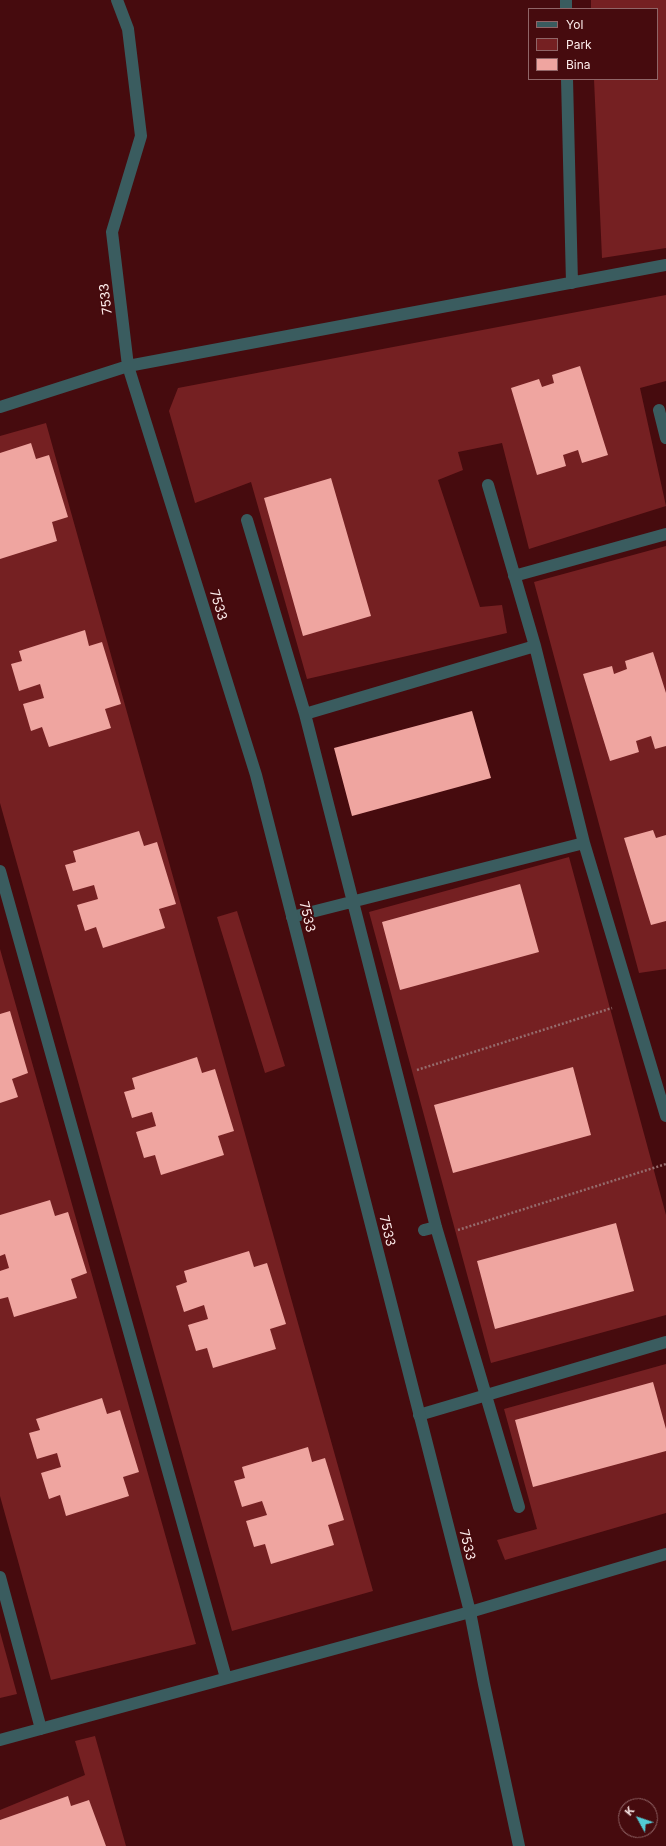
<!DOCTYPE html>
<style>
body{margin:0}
#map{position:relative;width:666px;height:1846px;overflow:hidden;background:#460b0e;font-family:Inter,sans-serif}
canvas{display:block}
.legend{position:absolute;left:528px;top:8px;width:130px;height:72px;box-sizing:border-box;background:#460b0e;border:1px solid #906567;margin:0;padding:5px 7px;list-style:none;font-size:12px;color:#feedec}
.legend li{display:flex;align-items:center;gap:8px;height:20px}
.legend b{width:20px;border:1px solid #906567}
.north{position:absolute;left:618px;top:1798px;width:40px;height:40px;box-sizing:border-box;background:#460b0e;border:1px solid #906567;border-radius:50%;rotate:310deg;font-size:11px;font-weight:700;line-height:16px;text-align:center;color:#feedec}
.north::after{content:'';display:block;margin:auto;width:14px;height:18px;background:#52ccd6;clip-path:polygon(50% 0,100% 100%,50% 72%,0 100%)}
</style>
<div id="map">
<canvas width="666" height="1846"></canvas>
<ul class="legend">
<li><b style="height:5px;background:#3a5c5f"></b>Yol</li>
<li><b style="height:11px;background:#752022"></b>Park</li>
<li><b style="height:11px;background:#efa5a0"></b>Bina</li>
</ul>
<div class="north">K</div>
</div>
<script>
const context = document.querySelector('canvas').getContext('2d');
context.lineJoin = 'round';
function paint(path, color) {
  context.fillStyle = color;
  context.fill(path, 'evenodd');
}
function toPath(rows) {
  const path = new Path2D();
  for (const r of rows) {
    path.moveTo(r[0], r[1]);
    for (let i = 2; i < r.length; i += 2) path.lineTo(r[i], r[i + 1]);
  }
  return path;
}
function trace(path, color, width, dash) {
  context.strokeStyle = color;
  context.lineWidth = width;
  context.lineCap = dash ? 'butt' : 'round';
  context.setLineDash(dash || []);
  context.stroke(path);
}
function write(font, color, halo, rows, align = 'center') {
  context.font = font + ' Inter,sans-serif';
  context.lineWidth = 4;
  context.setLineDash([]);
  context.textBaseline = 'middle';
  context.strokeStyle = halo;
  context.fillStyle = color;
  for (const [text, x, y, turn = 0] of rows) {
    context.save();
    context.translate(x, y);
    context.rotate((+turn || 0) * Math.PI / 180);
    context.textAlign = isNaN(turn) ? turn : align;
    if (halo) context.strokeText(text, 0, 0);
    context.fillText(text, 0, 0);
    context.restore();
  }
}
const green = toPath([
 [591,0,666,0,666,248,602,258,594,79,657,79,657,9,591,9],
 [666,295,666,381,640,388,666,506,529,549,502,443,458,452,463,470,438,480,480,607,502,605,507,633,307,679,251,482,195,503,169,411,178,388],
 [46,423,373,1591,232,1631,0,803,0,436],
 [666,546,666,969,639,973,534,582],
 [569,857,666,1215,666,1315,491,1363,369,912],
 [237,911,285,1066,265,1073,217,917],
 [0,949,196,1644,51,1680,0,1496],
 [666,1364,666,1513,505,1560,497,1540,537,1529,504,1409],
 [0,1632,17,1694,0,1698],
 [95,1736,126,1846,0,1846,0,1810,85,1775,75,1741]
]);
const building = toPath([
 [580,366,608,455,582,463,578,450,563,455,566,466,537,475,511,388,539,379,542,387,554,383,552,375],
 [31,443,36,459,49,455,68,517,52,522,57,541,0,559,0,453],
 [331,478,371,616,303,636,264,498],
 [85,630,89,646,102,642,121,704,105,709,111,728,49,747,42,727,31,731,23,704,44,698,40,684,19,691,11,664,22,661,19,651],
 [653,652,666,693,666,746,655,749,651,736,636,741,639,752,610,761,583,674,612,666,614,674,627,669,625,661],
 [472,711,491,778,352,816,334,748],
 [653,830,656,838,666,835,666,921,651,925,624,838],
 [139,831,144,846,157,842,176,904,159,909,165,928,103,948,96,927,85,931,77,905,98,899,94,885,73,891,65,865,76,862,73,851],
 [520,884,539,952,400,990,382,922],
 [10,1011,28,1073,12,1079,18,1097,0,1103,0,1014],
 [197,1057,202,1073,215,1069,234,1131,218,1136,224,1155,161,1175,155,1155,144,1158,136,1132,156,1126,152,1112,132,1118,124,1092,135,1089,132,1078],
 [573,1067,591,1135,453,1173,434,1105],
 [50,1200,55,1216,68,1212,87,1273,71,1279,77,1298,14,1317,8,1297,0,1299,0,1271,9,1268,5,1254,0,1256,0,1215],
 [616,1223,634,1291,495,1329,477,1261],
 [249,1251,254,1267,267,1263,286,1324,270,1329,276,1349,213,1368,207,1348,196,1351,188,1325,208,1319,204,1305,184,1312,176,1286,187,1282,184,1271],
 [653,1382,666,1429,666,1451,533,1487,515,1420],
 [102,1398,107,1414,120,1410,139,1472,123,1477,129,1496,66,1516,60,1495,49,1499,41,1473,61,1467,57,1453,37,1459,29,1433,40,1430,36,1419],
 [308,1447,312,1462,325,1458,344,1520,328,1525,334,1545,271,1564,265,1544,254,1547,246,1521,267,1515,262,1501,242,1507,234,1481,245,1478,242,1467],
 [68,1796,71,1806,89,1800,106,1846,0,1846,0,1820]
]);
const path = toPath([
 [417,1070,612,1008],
 [458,1230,666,1164]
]);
const service = toPath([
 [659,410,666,438],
 [488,485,535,646,584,843,666,1116],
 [247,520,305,714,436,1227,519,1507],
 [514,576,666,534],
 [305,714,535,646],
 [292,917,584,843],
 [424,1230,436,1227],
 [419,1415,666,1342]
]);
const minor = toPath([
 [117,0,128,29,141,136,112,232,128,366,256,775,470,1612,484,1684,519,1846],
 [566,0,566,9],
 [567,79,572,283],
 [0,407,128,366,666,265],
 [0,871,226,1678],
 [0,1577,41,1729],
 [0,1740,470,1612,666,1554]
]);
const streetNames = [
 ["7533",106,299,-97],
 ["7533",218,605,73],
 ["7533",307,917,76],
 ["7533",387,1231,76],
 ["7533",467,1545,76]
];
paint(green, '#752022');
paint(building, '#efa5a0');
trace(path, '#956c6d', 2.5, [2, 2]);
trace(service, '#3a5c5f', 12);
trace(minor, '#3a5c5f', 12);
write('13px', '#feedec', '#460b0e', streetNames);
</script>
